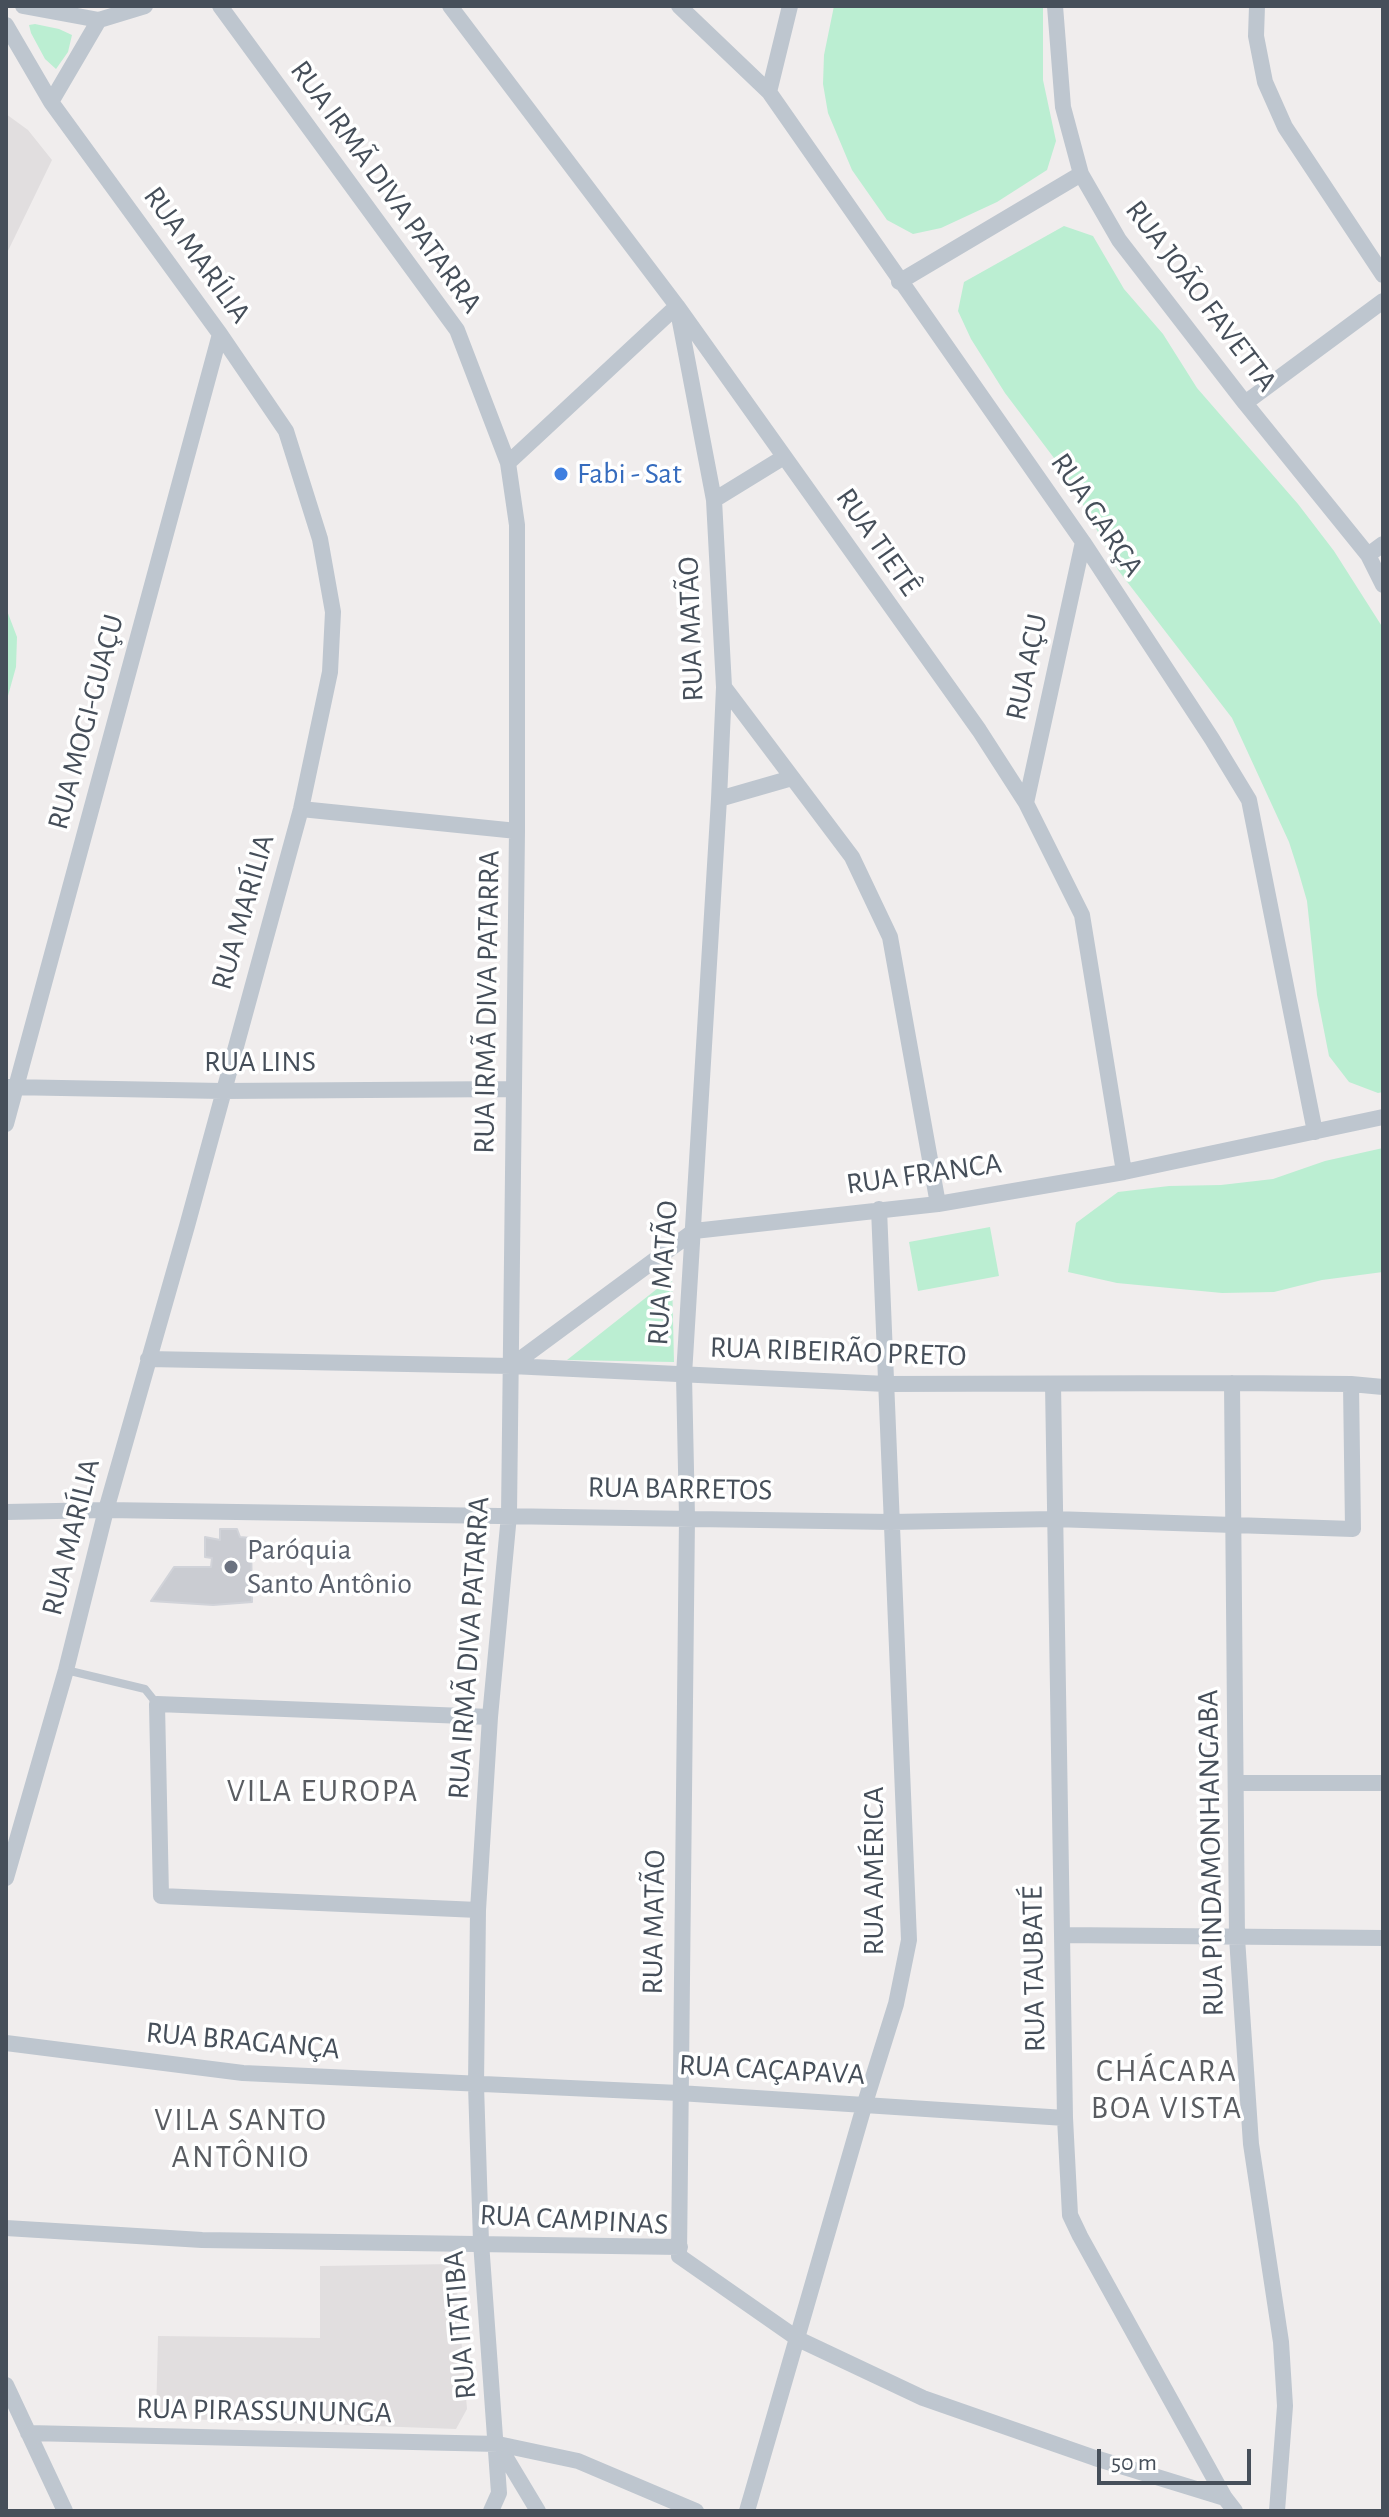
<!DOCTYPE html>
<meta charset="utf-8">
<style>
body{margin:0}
#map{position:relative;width:1389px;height:2517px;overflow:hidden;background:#f0eded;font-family:"Alegreya Sans",sans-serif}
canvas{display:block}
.frame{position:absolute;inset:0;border:8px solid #464f5a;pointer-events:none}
.scale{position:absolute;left:1097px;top:2449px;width:154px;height:36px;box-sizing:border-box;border:4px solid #464f5a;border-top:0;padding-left:10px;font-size:24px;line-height:28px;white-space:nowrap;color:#464f5a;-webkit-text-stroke:6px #fff;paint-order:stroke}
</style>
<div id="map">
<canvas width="1389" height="2517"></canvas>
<div class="frame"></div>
<div class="scale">50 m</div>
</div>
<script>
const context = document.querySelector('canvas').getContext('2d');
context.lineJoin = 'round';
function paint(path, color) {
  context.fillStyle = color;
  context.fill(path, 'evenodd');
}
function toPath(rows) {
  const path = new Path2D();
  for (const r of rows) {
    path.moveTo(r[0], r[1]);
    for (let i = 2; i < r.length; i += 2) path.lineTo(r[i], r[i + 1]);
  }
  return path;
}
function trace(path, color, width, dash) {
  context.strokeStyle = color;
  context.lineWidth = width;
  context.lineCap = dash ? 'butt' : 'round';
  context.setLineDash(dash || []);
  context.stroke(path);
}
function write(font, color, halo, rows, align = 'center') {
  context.font = font + ' "Alegreya Sans",sans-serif';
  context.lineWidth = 7;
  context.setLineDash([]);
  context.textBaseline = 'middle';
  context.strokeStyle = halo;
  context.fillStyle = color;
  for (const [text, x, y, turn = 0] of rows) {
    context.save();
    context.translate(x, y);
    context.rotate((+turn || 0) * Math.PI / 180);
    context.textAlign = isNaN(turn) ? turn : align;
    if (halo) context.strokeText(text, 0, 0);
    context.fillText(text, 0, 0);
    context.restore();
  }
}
const education = toPath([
 [6,114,28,130,52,160,6,255],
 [455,2264,467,2409,456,2429,156,2418,158,2336,320,2338,320,2266]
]);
const green = toPath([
 [834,6,1043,6,1043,80,1056,141,1047,170,997,202,941,228,913,234,887,220,852,170,828,113,823,84,824,55],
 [35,24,59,29,72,35,68,52,56,69,45,59,31,33,29,25],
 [1064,226,1093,236,1124,289,1163,334,1197,388,1298,504,1334,551,1383,628,1383,1092,1378,1093,1349,1082,1329,1056,1317,995,1307,901,1298,870,1289,842,1232,718,1118,570,1089,515,1057,462,1005,393,971,339,958,311,964,282],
 [6,608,17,637,16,667,6,703],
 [1383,1148,1383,1272,1322,1280,1274,1292,1222,1293,1117,1283,1068,1272,1076,1223,1118,1192,1169,1186,1221,1185,1273,1179,1325,1161],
 [990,1227,999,1276,918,1291,909,1242],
 [672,1277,674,1362,567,1360]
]);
const building = toPath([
 [220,1529,237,1529,240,1537,251,1538,252,1602,213,1605,151,1601,174,1567,211,1567,212,1558,205,1557,205,1537,220,1540,220,1529]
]);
const service = toPath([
 [66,1670,145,1689,157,1704]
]);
const minor = toPath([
 [23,6,99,20,145,6],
 [220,6,457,330,508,463,517,525,517,831,509,1515,490,1717,478,1910,476,2085,481,2242,499,2493,491,2511],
 [450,6,677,306,979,730,1026,803,1082,915,1124,1172],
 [679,6,769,92,1083,542,1212,739,1249,800,1315,1132],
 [1055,6,1063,107,1081,174,1119,240,1245,403,1368,555,1383,585],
 [1257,6,1256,36,1265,82,1285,127,1383,275],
 [6,25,51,102,220,334,286,431,320,539,333,612,330,672,301,809,187,1226,106,1510,66,1670,6,1878],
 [769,92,790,6],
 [51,102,99,20],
 [899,282,1081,174],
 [677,306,714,500,724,687,719,799,684,1375,687,1517,679,2256,798,2339,923,2398,1095,2458,1225,2498],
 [1245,403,1383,301],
 [508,463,677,306],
 [714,500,784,457],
 [1368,555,1383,544],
 [724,687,852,857,890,937,938,1204],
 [719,799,792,778],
 [1026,803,1083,542],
 [301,809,517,831],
 [8,1087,222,1091,514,1089],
 [6,1124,220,334],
 [148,1359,511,1366,886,1384,1232,1383,1351,1384,1383,1387],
 [511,1366,694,1231,938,1204,1124,1172,1383,1117],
 [1232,1383,1237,1938,1251,2144,1281,2342,1285,2406,1277,2511],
 [1053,1384,1065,2118,1070,2215,1080,2236,1225,2498,1235,2511],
 [6,1512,106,1510,891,1522,1054,1519,1353,1529,1351,1384],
 [1236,1783,1383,1783],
 [478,1910,161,1896,157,1704,490,1717],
 [1062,1935,1383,1938],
 [6,2043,243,2073,679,2093,1065,2118],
 [6,2228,202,2240,680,2247],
 [6,2385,65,2511],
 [28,2433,498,2444,578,2461,696,2511],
 [499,2446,538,2511],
 [747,2511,865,2103,896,2004,909,1940,879,1209]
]);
const markers = [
 [561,474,8,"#3f7fe0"],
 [231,1567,8,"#6b7280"]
];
const streetNames = [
 ["RUA IRMÃ DIVA PATARRA",386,187,54],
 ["RUA MARÍLIA",197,255,54],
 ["RUA JOÃO FAVETTA",1201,296,53],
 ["RUA GARÇA",1097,515,56],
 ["RUA TIETÊ",878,542,55],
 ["RUA MATÃO",691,629,-92],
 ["RUA AÇU",1027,667,-78],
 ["RUA MOGI-GUAÇU",86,722,-75],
 ["RUA MARÍLIA",243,912,-74],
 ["RUA IRMÃ DIVA PATARRA",487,1002,-89],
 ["RUA LINS",260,1062],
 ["RUA FRANCA",924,1174,-8],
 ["RUA MATÃO",663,1273,-86],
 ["RUA RIBEIRÃO PRETO",838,1352,2],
 ["RUA BARRETOS",680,1489,1],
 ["RUA MARÍLIA",71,1537,-76],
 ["RUA IRMÃ DIVA PATARRA",469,1648,-86],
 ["RUA PINDAMONHANGABA",1211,1853,-91],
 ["RUA AMÉRICA",874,1871,-90],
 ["RUA MATÃO",654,1922,-89],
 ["RUA TAUBATÉ",1034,1969,-91],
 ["RUA BRAGANÇA",243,2041,5],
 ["RUA CAÇAPAVA",772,2070,3],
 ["RUA CAMPINAS",574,2220,3],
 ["RUA ITATIBA",460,2325,-95],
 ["RUA PIRASSUNUNGA",264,2411,1]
];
const shopNames = [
 ["Fabi - Sat",577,474]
];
const worshipNames = [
 ["Paróquia",247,1550],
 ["Santo Antônio",247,1584]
];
const neighbourhoodNames = [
 ["VILA EUROPA",323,1791],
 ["CHÁCARA",1167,2071],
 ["BOA VISTA",1167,2108],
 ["VILA SANTO",241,2120],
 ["ANTÔNIO",241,2157]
];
paint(education, '#e1dedf');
paint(green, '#bbeed2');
paint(building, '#caccd2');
trace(building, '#d1d3d9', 2);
trace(service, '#bec6cf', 8);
trace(minor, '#bec6cf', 16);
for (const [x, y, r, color] of markers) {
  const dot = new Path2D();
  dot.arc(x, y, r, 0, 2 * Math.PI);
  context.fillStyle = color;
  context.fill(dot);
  trace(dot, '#fff', 3);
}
write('30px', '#464f5a', '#fff', streetNames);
write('30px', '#366cbe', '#fff', shopNames, 'left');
write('30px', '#5b616d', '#fff', worshipNames, 'left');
context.letterSpacing = '2px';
write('32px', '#5a5d62', '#fff', neighbourhoodNames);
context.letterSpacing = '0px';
</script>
